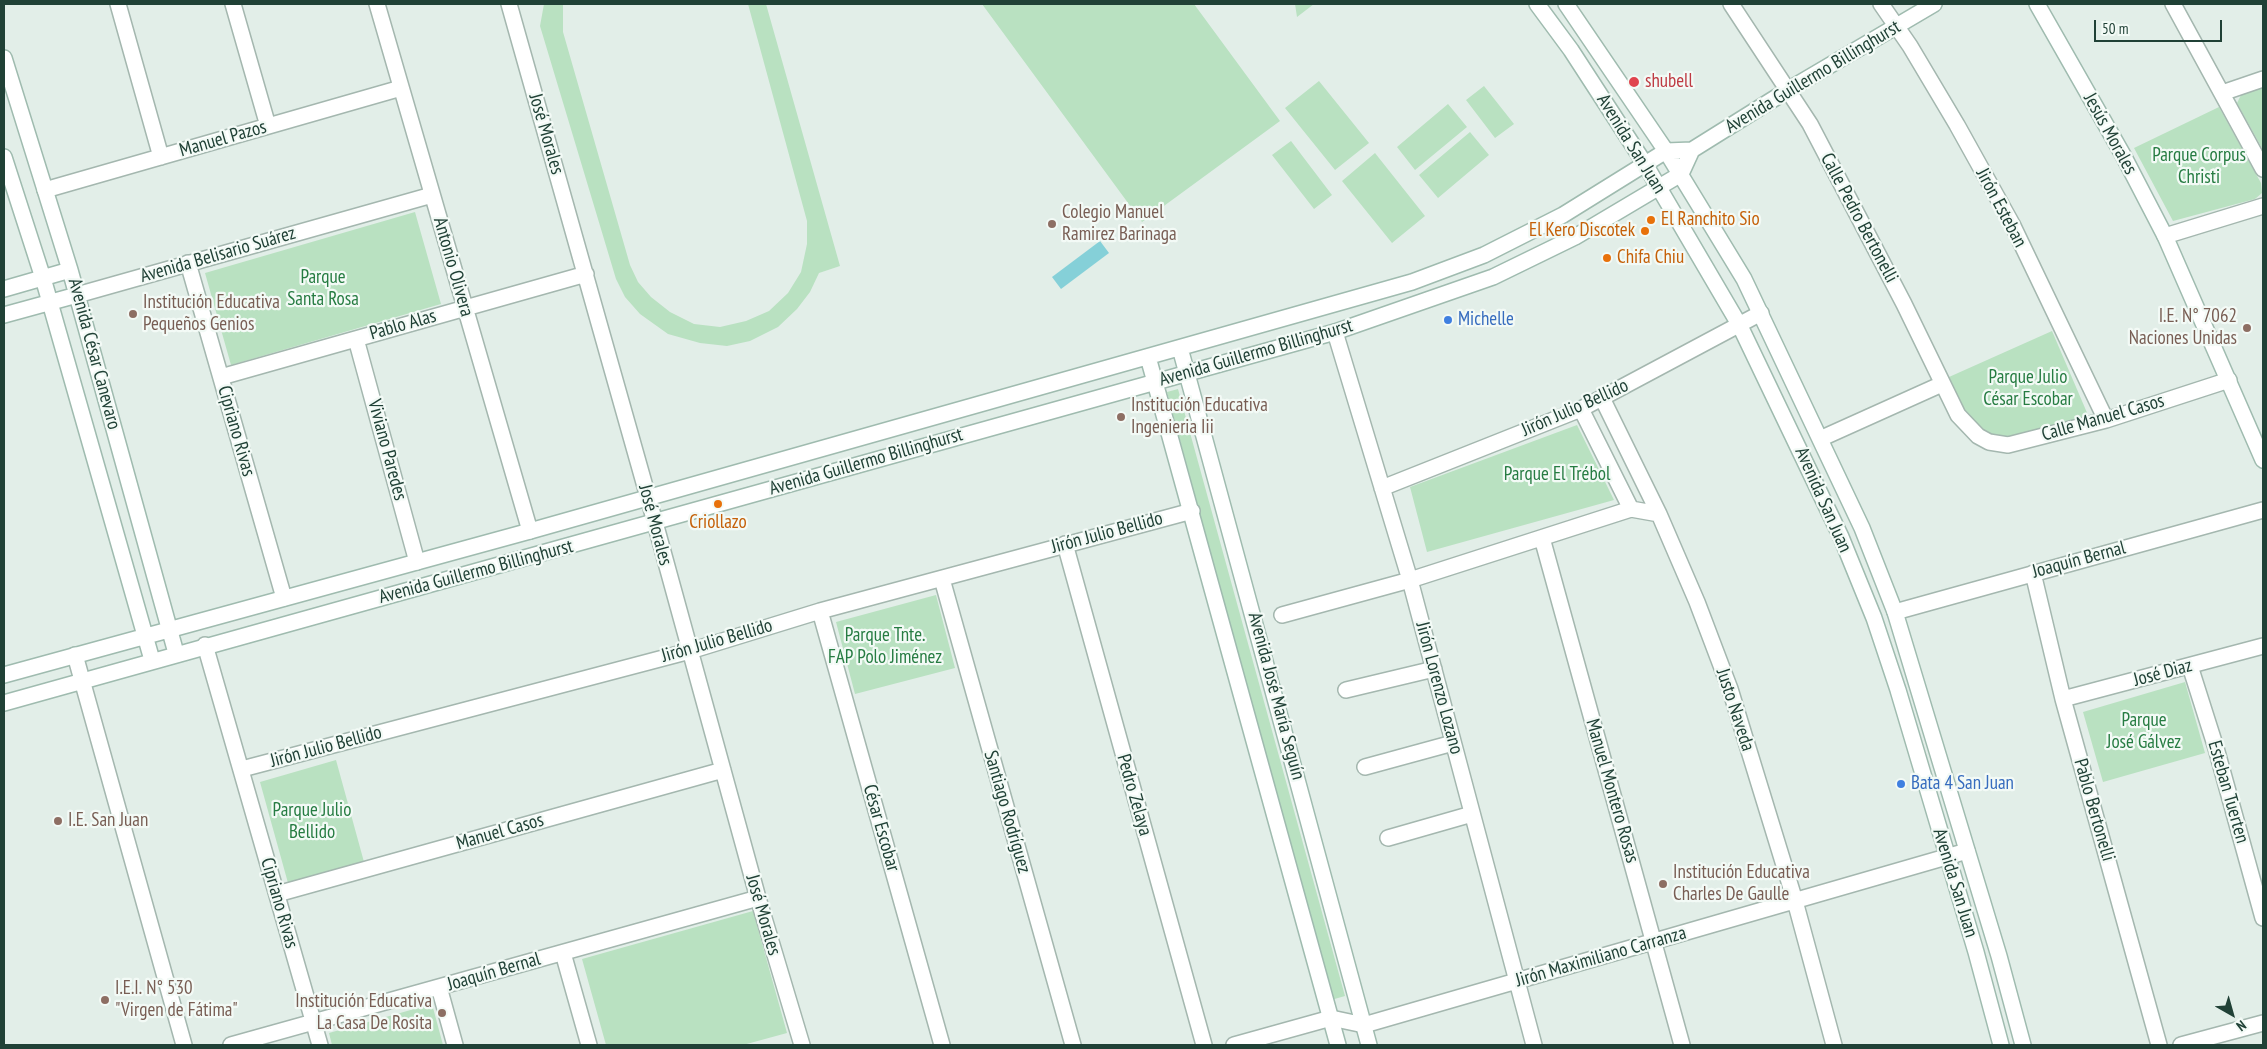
<!DOCTYPE html>
<meta charset="utf-8">
<style>
body{margin:0}
#map{position:relative;width:2267px;height:1049px;overflow:hidden;background:#e2eee8;font-family:"PT Sans Narrow",sans-serif}
canvas{display:block}
.frame{position:absolute;inset:0;border:5px solid #204136;pointer-events:none}
.north{position:absolute;left:2207px;top:989px;width:50px;height:50px;-webkit-text-stroke:4px #f3faf6;paint-order:stroke;rotate:142deg;font-size:14px;font-weight:700;line-height:20px;text-align:center;color:#204136}
.north::after{content:'';display:block;margin:auto;width:18px;height:22px;background:#204136;clip-path:polygon(50% 0,100% 100%,50% 72%,0 100%)}
.scale{position:absolute;left:2094px;top:20px;width:128px;height:22px;box-sizing:border-box;border:2px solid #204136;border-top:0;padding-left:6px;font-size:15px;line-height:18px;white-space:nowrap;color:#204136;-webkit-text-stroke:4px #f3faf6;paint-order:stroke}
</style>
<div id="map">
<canvas width="2267" height="1049"></canvas>
<div class="frame"></div>
<div class="north">N</div>
<div class="scale">50 m</div>
</div>
<script>
const context = document.querySelector('canvas').getContext('2d');
context.lineJoin = 'round';
function paint(path, color) {
  context.fillStyle = color;
  context.fill(path, 'evenodd');
}
function toPath(rows) {
  const path = new Path2D();
  for (const r of rows) {
    path.moveTo(r[0], r[1]);
    for (let i = 2; i < r.length; i += 2) path.lineTo(r[i], r[i + 1]);
  }
  return path;
}
function trace(path, color, width, dash) {
  context.strokeStyle = color;
  context.lineWidth = width;
  context.lineCap = dash ? 'butt' : 'round';
  context.setLineDash(dash || []);
  context.stroke(path);
}
function write(font, color, halo, rows, align = 'center') {
  context.font = font + ' "PT Sans Narrow",sans-serif';
  context.lineWidth = 4.5;
  context.setLineDash([]);
  context.textBaseline = 'middle';
  context.strokeStyle = halo;
  context.fillStyle = color;
  for (const [text, x, y, turn = 0] of rows) {
    context.save();
    context.translate(x, y);
    context.rotate((+turn || 0) * Math.PI / 180);
    context.textAlign = isNaN(turn) ? turn : align;
    if (halo) context.strokeText(text, 0, 0);
    context.fillText(text, 0, 0);
    context.restore();
  }
}
const green = toPath([
 [544,4,563,4,563,32,630,265,638,282,651,297,670,312,694,324,720,327,746,321,769,311,788,293,801,272,807,244,807,221,748,4,766,4,840,266,819,273,810,292,797,309,778,327,750,341,727,346,700,343,668,334,640,314,625,297,616,279,540,26],
 [982,4,1194,4,1280,121,1142,222],
 [1295,4,1314,4,1297,17],
 [1319,81,1369,143,1335,170,1285,108],
 [1484,86,1514,124,1495,138,1466,100],
 [2263,87,2263,150,2237,103,2241,95],
 [1448,104,1467,127,1415,170,1397,147],
 [2219,107,2261,183,2262,193,2255,199,2173,221,2134,148],
 [1470,132,1489,155,1438,198,1419,175],
 [1291,141,1332,195,1314,209,1272,155],
 [1375,153,1425,216,1392,243,1342,181],
 [415,212,441,304,231,365,205,273],
 [2052,331,2088,415,2008,441,1992,439,1968,417,1949,377],
 [1178,389,1345,996,1331,1000,1167,392],
 [1577,425,1614,500,1427,552,1410,487],
 [936,595,955,668,855,694,836,622],
 [2185,682,2205,753,2103,782,2083,712],
 [336,760,364,862,288,883,260,782],
 [753,911,787,1033,743,1045,606,1045,582,959],
 [432,1004,443,1045,332,1045,329,1033]
]);
const water = toPath([
 [1100,241,1109,253,1061,289,1052,277]
]);
const street = toPath([
 [118,4,161,157],
 [233,4,268,126],
 [377,4,530,531],
 [509,4,648,497,758,898,802,1045],
 [1731,4,1810,124,1904,304,1958,415,1978,436,1989,442,2008,445,2106,420,2229,380],
 [1881,4,1910,46,1957,125,2012,224,2106,420],
 [2173,4,2263,169],
 [2222,93,2263,79],
 [45,190,401,88],
 [2165,236,2263,206],
 [188,263,284,598],
 [77,295,432,195],
 [1335,332,1410,580,1534,1045],
 [356,339,417,562],
 [221,377,586,274],
 [1602,398,1659,514],
 [1581,409,1631,509,1659,514,1697,602,1730,689,1795,901,1834,1045],
 [1822,438,1942,384],
 [1382,488,1581,409,1761,313],
 [1542,538,1682,1045],
 [1065,544,1204,1045],
 [2033,573,2063,699,2159,1045],
 [942,579,1073,1045],
 [820,611,942,1045],
 [1895,612,2263,510],
 [1282,615,1410,580,1631,509],
 [205,645,320,1045],
 [75,655,184,1045],
 [2190,666,2216,748,2263,918],
 [1346,690,1434,669],
 [2063,699,2263,646],
 [1365,767,1453,743],
 [242,769,690,651,820,611,1192,511],
 [1388,838,1472,814],
 [277,894,723,770],
 [563,953,589,1045],
 [439,987,455,1045],
 [231,1045,758,898],
 [1234,1045,1331,1018,1364,1025,1967,851],
 [2181,1045,2263,1023]
]);
const secondary = toPath([
 [1537,4,1571,50,1645,164,1740,326,1841,537,1874,618,1898,690,1976,952,2001,1045],
 [1566,4,1666,151,1744,279,1862,528,1895,612,1999,956,2023,1045],
 [2037,4,2123,155,2165,236,2263,460],
 [4,58,70,270,176,653],
 [4,157,43,278,152,660],
 [4,289,70,270],
 [4,315,77,295],
 [1180,348,1369,1045],
 [1148,357,1338,1045],
 [4,675,530,531,1412,282,1484,255,1563,215,1666,151,1692,150,1788,90,1934,4],
 [4,703,1335,332,1493,277,1575,237,1681,174,1692,150]
]);
const markers = [
 [1634,82,6,"#e0444e"],
 [1651,220,5,"#e8710a"],
 [1052,224,5,"#8d6e63"],
 [1645,231,5,"#e8710a"],
 [1607,258,5,"#e8710a"],
 [133,314,5,"#8d6e63"],
 [1448,320,5,"#3f7fe0"],
 [2247,328,5,"#8d6e63"],
 [1121,417,5,"#8d6e63"],
 [718,504,5,"#e8710a"],
 [1901,784,5,"#3f7fe0"],
 [58,821,5,"#8d6e63"],
 [1663,884,5,"#8d6e63"],
 [105,1000,5,"#8d6e63"],
 [442,1013,5,"#8d6e63"]
];
const streetNames = [
 ["Avenida Guillermo Billinghurst",1813,77,-31],
 ["José Morales",546,134,74],
 ["Jesús Morales",2110,134,61],
 ["Manuel Pazos",223,139,-16],
 ["Avenida San Juan",1631,144,58],
 ["Jirón Esteban",2001,208,62],
 ["Calle Pedro Bertonelli",1859,218,62],
 ["Avenida Belisario Suárez",218,255,-16],
 ["Antonio Olivera",453,267,74],
 ["Pablo Alas",403,325,-16],
 ["Avenida Guillermo Billinghurst",1256,353,-16],
 ["Avenida César Canevaro",94,354,75],
 ["Jirón Julio Bellido",1575,408,-24],
 ["Calle Manuel Casos",2103,418,-16],
 ["Cipriano Rivas",236,431,74],
 ["Viviano Paredes",387,450,75],
 ["Avenida Guillermo Billinghurst",866,462,-16],
 ["Avenida San Juan",1823,500,66],
 ["José Morales",655,525,75],
 ["Jirón Julio Bellido",1107,533,-15],
 ["Joaquín Bernal",2079,560,-15],
 ["Avenida Guillermo Billinghurst",476,572,-15],
 ["Jirón Julio Bellido",717,641,-16],
 ["José Diaz",2163,673,-15],
 ["Jirón Lorenzo Lozano",1439,688,75],
 ["Avenida José María Seguín",1276,696,75],
 ["Justo Naveda",1735,710,72],
 ["Jirón Julio Bellido",326,747,-15],
 ["Manuel Montero Rosas",1612,791,74],
 ["Esteban Tuerten",2228,792,74],
 ["Pedro Zelaya",1134,795,74],
 ["Pablo Bertonelli",2094,810,74],
 ["Santiago Rodríguez",1007,812,74],
 ["César Escobar",881,828,74],
 ["Manuel Casos",500,832,-16],
 ["Avenida San Juan",1955,883,73],
 ["Cipriano Rivas",279,903,74],
 ["José Morales",763,915,74],
 ["Jirón Maximiliano Carranza",1601,957,-16],
 ["Joaquín Bernal",494,972,-16]
];
const healthNames = [
 ["shubell",1645,82]
];
const parkNames = [
 ["Parque Corpus",2199,156],
 ["Christi",2199,178],
 ["Parque",323,278],
 ["Santa Rosa",323,300],
 ["Parque Julio",2028,378],
 ["César Escobar",2028,400],
 ["Parque El Trébol",1557,475],
 ["Parque Tnte.",885,636],
 ["FAP Polo Jiménez",885,658],
 ["Parque",2144,721],
 ["José Gálvez",2144,743],
 ["Parque Julio",312,811],
 ["Bellido",312,833]
];
const educationNames = [
 ["Colegio Manuel",1062,213],
 ["Ramirez Barinaga",1062,235],
 ["Institución Educativa",143,303],
 ["Pequeños Genios",143,325],
 ["I.E. N° 7062",2237,317,"right"],
 ["Naciones Unidas",2237,339,"right"],
 ["Institución Educativa",1131,406],
 ["Ingenieria Iii",1131,428],
 ["I.E. San Juan",68,821],
 ["Institución Educativa",1673,873],
 ["Charles De Gaulle",1673,895],
 ["I.E.I. N° 530",115,989],
 ["\"Virgen de Fátima\"",115,1011],
 ["Institución Educativa",432,1002,"right"],
 ["La Casa De Rosita",432,1024,"right"]
];
const foodNames = [
 ["El Ranchito Sio",1661,220],
 ["El Kero Discotek",1635,231,"right"],
 ["Chifa Chiu",1617,258],
 ["Criollazo",718,523,"center"]
];
const shopNames = [
 ["Michelle",1458,320],
 ["Bata 4 San Juan",1911,784]
];
paint(green, '#b9e1c1');
paint(water, '#85d0d8');
trace(street, '#a4b7af', 18);
trace(secondary, '#9fbbaf', 18);
trace(street, '#fff', 15);
trace(secondary, '#fff', 15);
for (const [x, y, r, color] of markers) {
  const dot = new Path2D();
  dot.arc(x, y, r, 0, 2 * Math.PI);
  context.fillStyle = color;
  context.fill(dot);
  trace(dot, '#f3faf6', 2);
}
write('19px', '#204136', '#f3faf6', streetNames);
write('19px', '#be3a42', '#f3faf6', healthNames, 'left');
write('19px', '#267c42', '#f3faf6', parkNames);
write('19px', '#785e54', '#f3faf6', educationNames, 'left');
write('19px', '#c56008', '#f3faf6', foodNames, 'left');
write('19px', '#366cbe', '#f3faf6', shopNames, 'left');
</script>
